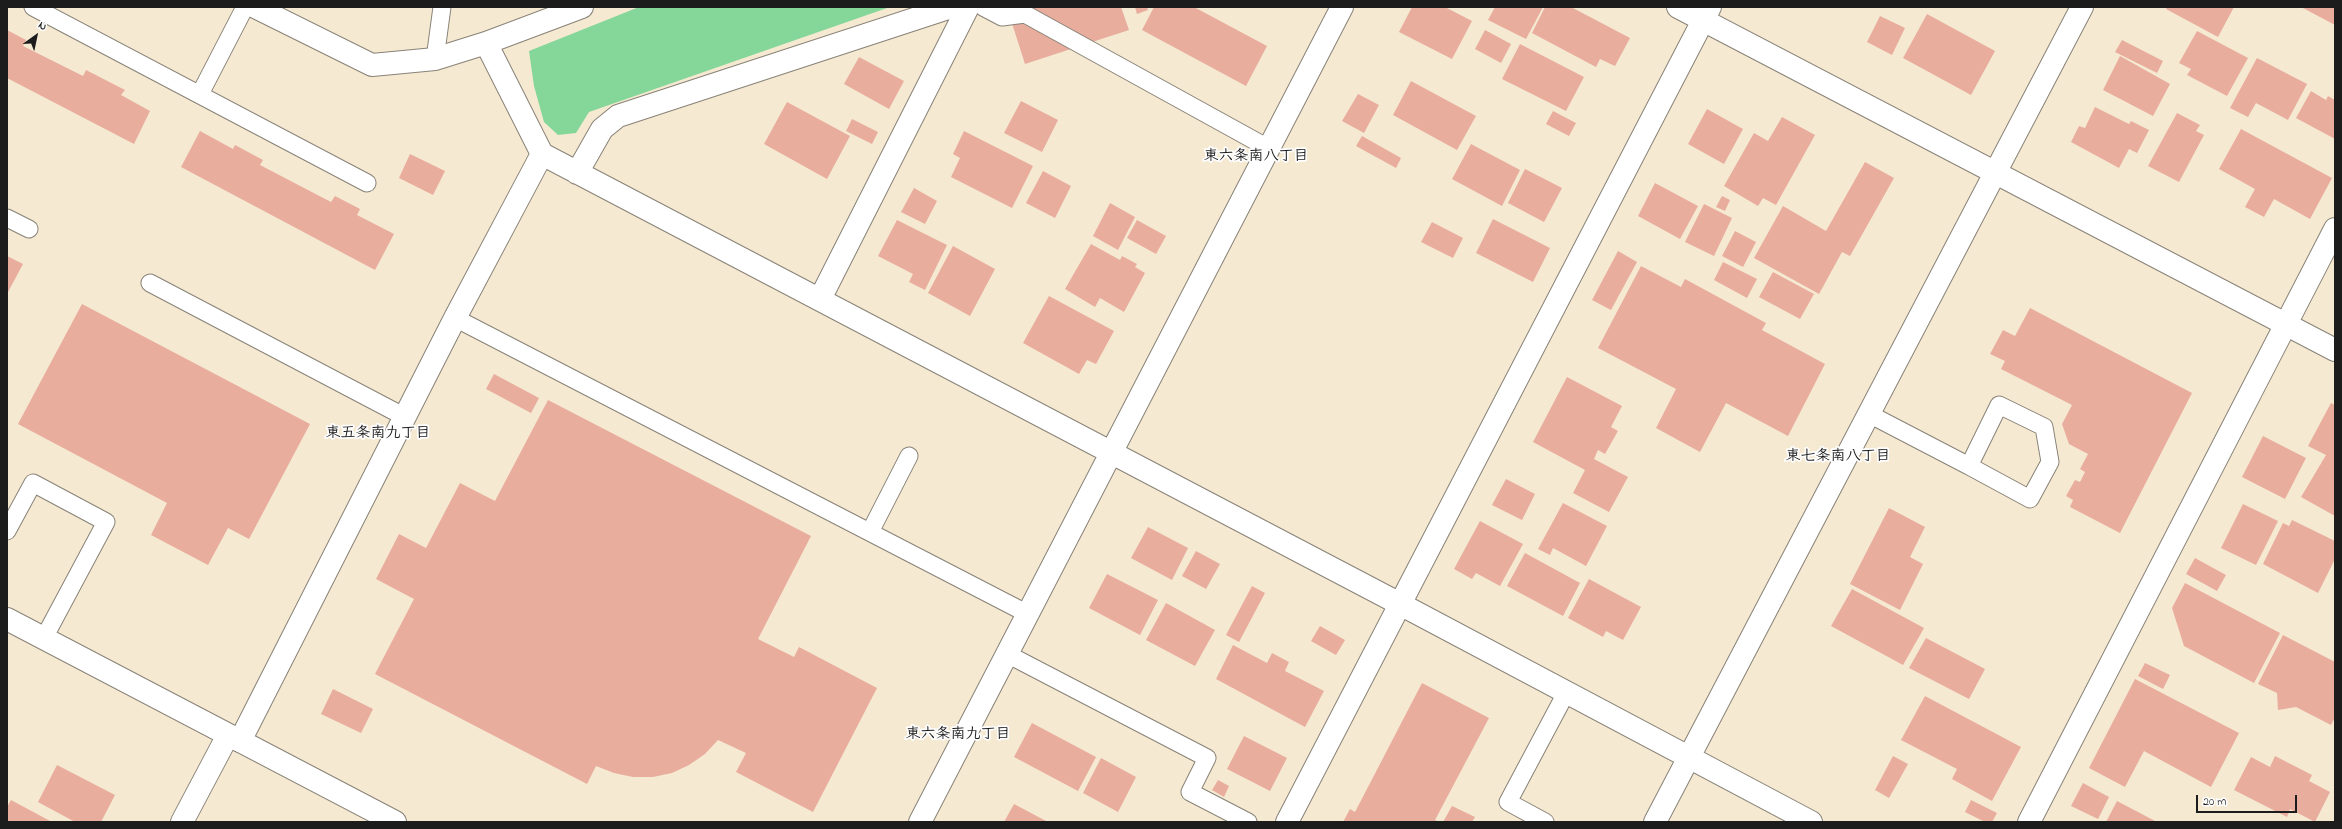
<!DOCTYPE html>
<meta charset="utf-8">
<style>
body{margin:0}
#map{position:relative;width:2342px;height:829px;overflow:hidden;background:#f5e9d2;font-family:"Indie Flower",sans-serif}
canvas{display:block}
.frame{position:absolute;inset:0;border:8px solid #1c1c1c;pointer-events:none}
.north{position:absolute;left:16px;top:16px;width:40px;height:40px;-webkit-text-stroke:3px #fff;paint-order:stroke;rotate:33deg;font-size:11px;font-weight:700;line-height:16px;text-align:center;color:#1c1c1c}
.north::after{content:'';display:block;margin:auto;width:14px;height:18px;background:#1c1c1c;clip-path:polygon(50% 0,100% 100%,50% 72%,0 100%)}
.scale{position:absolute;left:2196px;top:795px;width:101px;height:18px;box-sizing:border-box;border:2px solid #1c1c1c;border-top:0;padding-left:5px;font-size:12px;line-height:14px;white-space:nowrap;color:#1c1c1c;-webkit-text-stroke:3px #fff;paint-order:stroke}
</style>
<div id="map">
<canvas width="2342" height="829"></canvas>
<div class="frame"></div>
<div class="north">N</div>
<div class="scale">20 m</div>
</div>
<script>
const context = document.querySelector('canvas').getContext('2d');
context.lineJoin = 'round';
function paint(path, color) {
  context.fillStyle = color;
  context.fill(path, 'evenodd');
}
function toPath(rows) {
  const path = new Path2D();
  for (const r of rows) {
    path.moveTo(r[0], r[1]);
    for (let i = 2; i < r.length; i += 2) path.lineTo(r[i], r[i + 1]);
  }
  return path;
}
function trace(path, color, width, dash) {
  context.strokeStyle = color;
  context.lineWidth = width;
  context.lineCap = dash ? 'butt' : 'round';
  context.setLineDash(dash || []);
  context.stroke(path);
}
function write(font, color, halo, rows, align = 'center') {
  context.font = font + ' "Indie Flower","Klee One",sans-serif';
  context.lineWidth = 3.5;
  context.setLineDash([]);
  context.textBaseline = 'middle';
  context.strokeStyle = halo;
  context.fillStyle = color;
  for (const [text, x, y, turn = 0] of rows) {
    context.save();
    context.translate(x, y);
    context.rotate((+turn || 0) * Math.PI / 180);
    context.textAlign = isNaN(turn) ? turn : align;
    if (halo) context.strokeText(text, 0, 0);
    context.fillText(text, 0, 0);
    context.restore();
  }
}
const green = toPath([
 [639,7,890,7,589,112,576,133,558,135,544,122,534,86,529,51]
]);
const building = toPath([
 [1031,7,1121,7,1129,30,1025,64,1009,14],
 [1135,7,1147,7,1148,10,1137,14],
 [1154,7,1194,7,1267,46,1246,86,1142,30],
 [1412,7,1445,7,1472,21,1452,59,1399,32],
 [1495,7,1543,7,1526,39,1488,20],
 [1545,7,1571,7,1630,38,1615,66,1600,59,1596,67,1532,33],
 [2167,7,2234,7,2218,37,2166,9],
 [2301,7,2335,7,2335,25],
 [1927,14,1995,51,1971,95,1903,58],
 [1880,16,1905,28,1892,55,1867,42],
 [7,30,26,40,23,46,83,76,86,70,125,90,121,95,150,111,134,144,7,78],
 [1485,30,1511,44,1501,63,1475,49],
 [2197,31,2248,58,2227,96,2187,75,2191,69,2179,63],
 [2122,40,2163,61,2157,73,2115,52],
 [1520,44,1584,77,1566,111,1502,79],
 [2120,56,2170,84,2153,116,2103,90],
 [859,57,904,81,889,109,844,84],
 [2257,58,2307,84,2288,120,2256,103,2248,117,2230,108],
 [1411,81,1476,116,1457,150,1393,115],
 [2311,91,2326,100,2328,96,2335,100,2335,139,2296,118],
 [1358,94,1379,105,1364,133,1342,121],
 [1021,101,1058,120,1042,152,1004,133],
 [787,102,850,136,827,179,764,144],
 [2095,107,2129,124,2131,121,2149,130,2137,153,2129,149,2119,168,2071,142,2079,126,2085,128],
 [1707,109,1743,129,1724,164,1688,144],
 [1553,111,1576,123,1569,136,1546,124],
 [2177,113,2200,125,2196,131,2204,135,2179,182,2148,166],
 [1782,117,1815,135,1776,205,1763,198,1758,206,1724,186,1754,133,1768,141],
 [852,119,878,132,872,144,846,131],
 [2241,129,2332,178,2310,219,2274,199,2264,217,2245,207,2255,189,2219,169],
 [200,131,233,149,235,145,263,160,260,165,331,202,335,196,360,209,357,215,394,234,375,270,181,167],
 [964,131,1033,166,1012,208,951,177,960,158,953,154],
 [1362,136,1401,158,1396,168,1356,146],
 [1471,144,1520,170,1502,206,1452,179],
 [410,154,445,171,433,195,399,178],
 [1865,162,1894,178,1850,256,1842,252,1819,294,1754,258,1783,206,1826,231],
 [1525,169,1562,188,1544,222,1508,203],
 [1043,171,1071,186,1055,218,1026,203],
 [1655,183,1698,206,1680,239,1638,216],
 [914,188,937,201,925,224,901,212],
 [1722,196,1730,200,1725,211,1716,207],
 [1110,203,1135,217,1118,250,1093,236],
 [1704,204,1732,218,1714,256,1685,242],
 [1493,219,1550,248,1533,282,1476,253],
 [897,220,947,245,925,290,909,282,913,274,878,256],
 [1137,220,1166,236,1156,254,1127,238],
 [1432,222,1463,238,1453,258,1421,242],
 [1735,231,1756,242,1743,267,1722,256],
 [1091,244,1120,260,1122,256,1137,264,1135,267,1145,273,1124,312,1100,298,1095,307,1065,289],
 [953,246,995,269,970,316,928,293],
 [1618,251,1637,262,1611,310,1592,300],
 [7,256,23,264,7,294],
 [1723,262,1757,279,1747,298,1714,280],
 [1641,266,1681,287,1685,279,1766,323,1762,330,1825,364,1788,436,1726,403,1700,452,1656,428,1676,389,1598,348],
 [1773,272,1814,294,1800,319,1759,297],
 [1049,296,1114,331,1096,364,1087,360,1079,374,1023,343],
 [82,304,310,424,249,539,228,528,208,565,151,535,167,503,18,424],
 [2030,308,2192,393,2120,533,2070,507,2073,500,2066,496,2075,480,2080,482,2085,472,2080,469,2088,454,2069,444,2062,424,2072,405,2001,369,2005,361,1990,354,2003,330,2015,336],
 [494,374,539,398,531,413,486,389],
 [1567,377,1622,406,1611,427,1618,431,1605,454,1598,450,1594,459,1628,477,1609,512,1573,493,1585,470,1533,442],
 [548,400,811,536,758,639,794,657,799,647,877,688,813,812,736,772,746,753,718,740,705,754,689,765,672,773,653,777,633,777,614,773,596,766,587,784,375,674,414,599,376,579,399,534,426,548,460,483,495,501],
 [2331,403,2335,405,2335,516,2301,497,2326,455,2308,446],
 [2263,436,2306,458,2285,499,2242,477],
 [1506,479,1535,494,1522,520,1492,505],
 [1563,503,1607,526,1586,566,1553,548,1550,555,1538,549],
 [2243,504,2278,521,2256,565,2221,548],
 [1889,508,1925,527,1910,557,1923,564,1900,610,1850,584],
 [2292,520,2335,541,2335,559,2318,593,2263,564,2283,523,2289,526],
 [1480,521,1523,544,1500,586,1476,573,1472,579,1454,569],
 [1148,527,1188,548,1172,580,1131,558],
 [1196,551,1220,564,1206,589,1182,576],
 [1525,553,1580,583,1563,616,1507,586],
 [2195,558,2226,575,2217,591,2186,574],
 [1107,574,1158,600,1140,635,1089,608],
 [1589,579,1641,607,1623,640,1606,631,1603,637,1568,618],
 [2185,583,2280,633,2254,683,2184,646,2172,608],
 [1252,586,1265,593,1239,642,1226,635],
 [1852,589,1924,628,1903,665,1831,626],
 [1166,603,1215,630,1195,666,1146,640],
 [1320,626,1345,640,1336,655,1311,641],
 [2283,635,2335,662,2335,717,2331,725,2296,707,2278,710,2277,693,2258,684],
 [1926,638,1985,669,1969,699,1909,668],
 [1233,645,1267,663,1272,653,1289,662,1285,671,1324,691,1305,727,1216,679],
 [2145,663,2170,675,2163,689,2138,676],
 [2135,679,2239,733,2211,787,2144,751,2125,787,2089,768],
 [1422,683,1489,718,1435,820,1440,822,1343,822,1350,809,1355,812],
 [333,689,373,709,361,733,321,714],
 [1925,696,2021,747,1992,801,1952,779,1957,769,1901,740],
 [1032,723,1096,757,1078,791,1014,757],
 [1244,736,1287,758,1270,791,1227,769],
 [1893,756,1908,764,1889,798,1875,790],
 [2275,756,2312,775,2309,781,2330,792,2315,822,2290,809,2287,817,2234,790,2251,757,2270,767],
 [1101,758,1136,777,1118,812,1083,793],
 [57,765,115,795,101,822,75,822,38,802],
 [1218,780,1229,786,1224,797,1212,790],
 [2083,783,2109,797,2098,819,2071,806],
 [11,800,52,822,7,822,7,807],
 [1971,800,1997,813,1992,822,1985,822,1965,812],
 [2117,801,2157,822,2106,822],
 [1014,804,1048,822,1004,822],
 [1452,806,1475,817,1472,822,1443,822]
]);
const service = toPath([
 [33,7,367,183],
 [983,7,1002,17,1025,14,1268,148],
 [435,59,442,7],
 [200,94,245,7],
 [7,218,29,229],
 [150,283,405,417],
 [455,318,1028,614],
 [1869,414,1969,466,1999,405,2044,427,2050,462,2030,499,1969,466],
 [7,531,33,483,106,522,44,638],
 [870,532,909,456],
 [1007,654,1207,758,1190,792,1248,822],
 [1545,822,1508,802,1566,693]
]);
const minor = toPath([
 [255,7,372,65,435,59,486,43,582,7],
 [1678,7,2335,350],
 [486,43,542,154,1400,604,1811,822],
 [577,173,602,129,618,116,951,7],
 [820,299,968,7],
 [240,741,455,318,542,154],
 [920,822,1342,7],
 [1287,822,1710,7],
 [1655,822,2082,7],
 [2029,822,2335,229]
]);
const tertiary = toPath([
 [7,619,395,822],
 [182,822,228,735]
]);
const neighbourhoodNames = [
 ["東六条南八丁目",1256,158],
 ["東五条南九丁目",378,435],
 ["東七条南八丁目",1838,458],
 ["東六条南九丁目",958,736]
];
paint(green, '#84d799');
paint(building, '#e9ad9e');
trace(service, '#888277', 19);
trace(minor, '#888277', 24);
trace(tertiary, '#888277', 24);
trace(service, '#fff', 17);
trace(minor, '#fff', 22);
trace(tertiary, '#fff', 22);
write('bold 15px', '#1c1c1c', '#fff', neighbourhoodNames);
</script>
